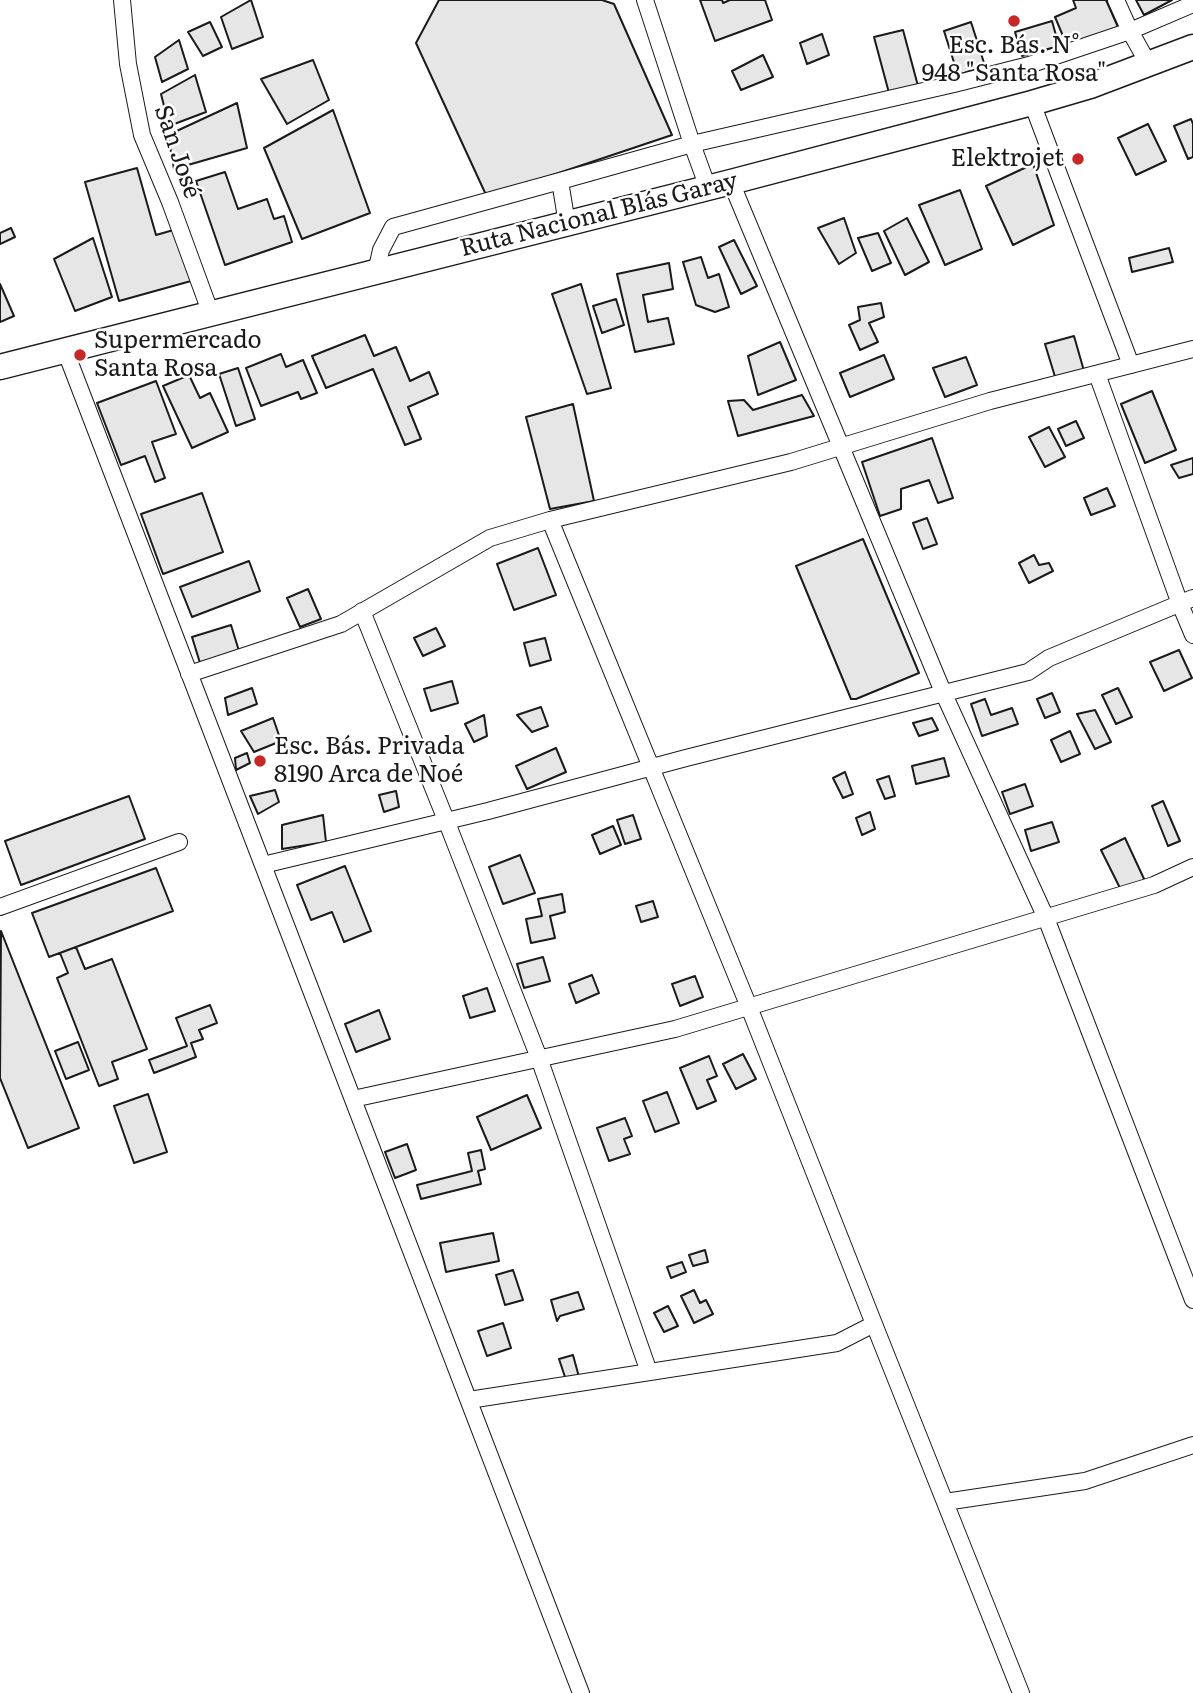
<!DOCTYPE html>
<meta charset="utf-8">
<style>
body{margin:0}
canvas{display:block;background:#fff}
</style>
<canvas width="1193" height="1693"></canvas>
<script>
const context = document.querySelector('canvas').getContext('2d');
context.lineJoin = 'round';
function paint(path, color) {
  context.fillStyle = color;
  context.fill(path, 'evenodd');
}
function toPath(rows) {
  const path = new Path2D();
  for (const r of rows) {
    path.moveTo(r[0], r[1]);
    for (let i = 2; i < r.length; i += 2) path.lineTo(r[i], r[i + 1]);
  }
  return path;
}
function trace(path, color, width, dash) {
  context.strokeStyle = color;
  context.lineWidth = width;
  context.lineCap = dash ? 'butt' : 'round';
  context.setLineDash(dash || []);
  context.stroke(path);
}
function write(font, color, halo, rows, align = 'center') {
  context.font = font + ' Literata,serif';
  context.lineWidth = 5;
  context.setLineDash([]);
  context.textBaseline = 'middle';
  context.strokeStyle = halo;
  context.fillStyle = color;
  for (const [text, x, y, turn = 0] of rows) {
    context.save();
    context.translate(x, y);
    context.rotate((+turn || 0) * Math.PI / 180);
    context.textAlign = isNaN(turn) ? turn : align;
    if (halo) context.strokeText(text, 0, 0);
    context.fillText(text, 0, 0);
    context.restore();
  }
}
const building = toPath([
 [251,0,263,37,232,49,221,17,251,0],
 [439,0,602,0,614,4,672,135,487,197,416,43,439,0],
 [700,0,722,0,723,3,730,0,765,0,772,20,715,41,700,0],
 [1073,0,1106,0,1118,27,1068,48,1055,17,1076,8,1073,0],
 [1136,0,1172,0,1144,15,1136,0],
 [1052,21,1059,46,1022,56,1015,32,1052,21],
 [210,22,222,47,203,56,188,32,210,22],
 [971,22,985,66,958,75,944,31,971,22],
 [903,30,918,86,889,93,874,37,903,30],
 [822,34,829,55,807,64,800,43,822,34],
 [179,40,188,69,162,82,155,57,179,40],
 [763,55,773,77,741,90,732,71,763,55],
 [313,60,329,100,287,124,261,79,313,60],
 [195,75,206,112,169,126,161,94,195,75],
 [237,103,247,148,174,169,168,135,237,103],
 [333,110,370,213,302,239,264,148,333,110],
 [1191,119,1193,124,1193,157,1188,159,1174,126,1191,119],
 [1148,124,1166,161,1136,175,1118,138,1148,124],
 [1033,164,1054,225,1013,245,986,186,1033,164],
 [137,168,156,235,177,229,191,281,119,301,85,182,137,168],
 [225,172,238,209,267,199,274,219,284,216,292,242,225,265,196,181,225,172],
 [960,190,982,249,945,265,919,205,960,190],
 [844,218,856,253,839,264,818,228,844,218],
 [907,218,929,262,905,275,884,231,907,218],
 [11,228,15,237,0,244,0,233,11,228],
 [878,233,891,263,872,271,858,238,878,233],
 [93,238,112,297,75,311,54,259,93,238],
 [734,240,757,286,741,294,719,247,734,240],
 [1169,248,1173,262,1132,272,1129,258,1169,248],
 [701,257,708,278,719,274,729,307,715,312,696,305,683,262,701,257],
 [669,263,673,289,643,295,648,322,668,318,674,344,635,352,617,274,669,263],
 [0,284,14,316,0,322,0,284],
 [581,284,611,388,587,394,552,294,581,284],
 [616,299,624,325,602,333,593,306,616,299],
 [881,303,884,317,869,323,878,342,860,350,849,325,860,320,858,307,881,303],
 [365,335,374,356,396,347,410,381,429,372,438,394,408,407,421,439,405,445,373,369,326,388,312,356,365,335],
 [1074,336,1084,371,1056,380,1045,344,1074,336],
 [780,342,796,380,758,395,748,356,780,342],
 [281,354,286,367,303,360,317,393,301,399,298,392,261,406,246,368,281,354],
 [884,355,894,379,850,397,840,373,884,355],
 [966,357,977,385,945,397,933,368,966,357],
 [238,368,255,419,236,426,219,374,238,368],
 [189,375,200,398,210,393,228,432,192,448,163,386,189,375],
 [156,381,176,434,152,442,165,478,155,482,145,456,121,465,97,403,156,381],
 [1152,391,1176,450,1145,463,1121,404,1152,391],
 [802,395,814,416,738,436,728,401,744,400,753,410,802,395],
 [573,404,594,501,550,509,526,417,573,404],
 [1076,421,1084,438,1066,446,1058,429,1076,421],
 [1049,427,1065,457,1045,467,1029,437,1049,427],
 [932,438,953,498,938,503,929,480,901,489,901,509,880,516,862,462,932,438],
 [1193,458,1193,474,1179,478,1171,465,1193,458],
 [1107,488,1115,506,1091,515,1084,498,1107,488],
 [202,493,223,552,163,574,141,514,202,493],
 [927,518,937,544,923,549,913,523,927,518],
 [863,539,919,673,856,699,851,699,796,566,863,539],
 [538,548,556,595,514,610,497,564,538,548],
 [1034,555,1039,565,1049,563,1053,571,1029,583,1019,563,1034,555],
 [249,561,260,591,192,617,180,587,249,561],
 [308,589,321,619,300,627,287,598,308,589],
 [231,625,239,651,200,663,192,637,231,625],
 [436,628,445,646,423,656,414,638,436,628],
 [545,638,551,660,530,666,524,643,545,638],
 [1179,650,1192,678,1164,691,1150,662,1179,650],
 [452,681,458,703,431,711,424,689,452,681],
 [252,688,257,704,228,715,225,698,252,688],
 [1118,688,1132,717,1116,724,1102,695,1118,688],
 [1052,693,1060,712,1045,718,1037,699,1052,693],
 [985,699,991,715,1012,708,1018,724,982,736,971,704,985,699],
 [541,707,548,726,532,732,517,715,541,707],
 [1095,710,1111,742,1095,749,1077,714,1095,710],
 [484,715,487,736,474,742,465,724,484,715],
 [273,718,281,741,254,752,241,731,273,718],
 [932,718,938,730,919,736,913,723,932,718],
 [1070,731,1080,754,1061,762,1051,740,1070,731],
 [556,748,566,772,527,789,516,766,556,748],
 [247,753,250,763,236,770,235,758,247,753],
 [944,758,949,776,916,784,912,766,944,758],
 [845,772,853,794,843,798,833,778,845,772],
 [889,776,895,796,885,799,877,780,889,776],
 [1025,784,1033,806,1010,814,1002,792,1025,784],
 [275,790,279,802,258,814,250,796,275,790],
 [396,791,399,807,384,812,379,795,396,791],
 [129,796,145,839,21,885,5,841,129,796],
 [1163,801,1180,841,1168,846,1152,806,1163,801],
 [870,812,875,829,862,835,856,818,870,812],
 [323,815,326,842,282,849,282,825,323,815],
 [633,815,641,839,625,844,617,820,633,815],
 [1052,822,1059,842,1031,851,1025,830,1052,822],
 [613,826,621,845,600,854,592,835,613,826],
 [1125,838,1145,881,1122,892,1101,850,1125,838],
 [520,855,535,893,503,904,489,867,520,855],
 [345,866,371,931,344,942,332,912,311,920,297,885,345,866],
 [156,868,173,911,49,957,32,913,156,868],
 [562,894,565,912,550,916,555,938,531,943,526,919,542,916,538,899,562,894],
 [653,901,658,917,641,922,636,906,653,901],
 [1,931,79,1128,28,1148,0,1078,1,931],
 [76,947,85,969,112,959,147,1049,112,1062,118,1079,99,1086,57,978,68,973,60,953,76,947],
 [543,957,550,981,524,988,517,964,543,957],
 [592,975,599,993,576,1003,569,984,592,975],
 [695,976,703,997,680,1006,672,984,695,976],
 [487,988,495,1011,470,1018,463,996,487,988],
 [210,1005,217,1023,199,1030,203,1039,191,1043,196,1057,154,1073,149,1060,187,1046,176,1018,210,1005],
 [379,1010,390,1039,356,1052,345,1024,379,1010],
 [78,1042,89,1070,66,1079,55,1051,78,1042],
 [743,1054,756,1079,736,1089,723,1064,743,1054],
 [709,1056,717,1076,707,1080,716,1101,697,1109,680,1068,709,1056],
 [667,1092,679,1123,655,1132,643,1101,667,1092],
 [148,1094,167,1152,134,1163,114,1106,148,1094],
 [527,1095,541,1128,491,1150,477,1117,527,1095],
 [625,1118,632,1136,624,1139,630,1154,609,1161,597,1128,625,1118],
 [407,1144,416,1170,395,1178,385,1152,407,1144],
 [481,1150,485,1169,478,1171,481,1184,421,1199,417,1185,472,1171,468,1153,481,1150],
 [493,1233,499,1261,446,1272,440,1243,493,1233],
 [705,1250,708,1262,693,1266,689,1255,705,1250],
 [682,1262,686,1272,671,1278,667,1267,682,1262],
 [513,1270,523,1300,505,1305,496,1275,513,1270],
 [694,1290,700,1303,706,1300,713,1314,694,1323,681,1296,694,1290],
 [578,1292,584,1309,560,1316,557,1321,551,1300,578,1292],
 [668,1306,678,1326,664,1332,654,1313,668,1306],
 [503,1323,511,1348,487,1356,478,1331,503,1323],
 [573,1355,579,1377,566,1380,559,1359,573,1355]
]);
const minor = toPath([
 [122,0,128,64,142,135,170,202,211,314],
 [645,0,692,144,708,188],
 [1116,0,1130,31,1149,65],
 [1032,103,1131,365],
 [731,182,943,692,1046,918,1193,1300],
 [567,224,560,181,692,144,954,84,1029,65,1130,31,1193,4],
 [376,272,381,250,393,227,560,181],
 [65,350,581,1693],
 [1097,374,1180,604,1193,635],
 [362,611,446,820,539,1058,649,1372],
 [189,674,341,624,490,538,550,520,791,462,990,401,1193,349],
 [263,865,488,811,686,758,1028,672,1049,658,1193,598],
 [0,907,179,842],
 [353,1099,675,1029,1154,885,1193,867],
 [874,1324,1021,1693],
 [469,1400,837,1343,874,1324,749,1007,550,520],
 [945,1502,1085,1481,1193,1445]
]);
const highway = toPath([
 [0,367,731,182,1032,103,1090,86,1193,47]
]);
const markers = [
 [1014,21,7,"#c62828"],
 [1078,159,7,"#c62828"],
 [80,355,7,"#c62828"],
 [260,761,7,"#c62828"]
];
const poiNames = [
 ["Esc. Bás. N°",1014,46,"center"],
 ["948 \"Santa Rosa\"",1014,74,"center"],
 ["Elektrojet",1064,159,"right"],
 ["Supermercado",94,341],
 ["Santa Rosa",94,369],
 ["Esc. Bás. Privada",274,747],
 ["8190 Arca de Noé",274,775]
];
const streetNames = [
 ["San José",177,152,71],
 ["Ruta Nacional Blás Garay",599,215,-14]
];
paint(building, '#e6e6e6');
trace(building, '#1a1a1a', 2);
trace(minor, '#1a1a1a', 18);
trace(highway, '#1a1a1a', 27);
trace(minor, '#fff', 16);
trace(highway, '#fff', 24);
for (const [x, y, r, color] of markers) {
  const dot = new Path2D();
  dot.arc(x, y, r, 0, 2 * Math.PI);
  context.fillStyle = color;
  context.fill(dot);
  trace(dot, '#fff', 2.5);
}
write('24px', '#1a1a1a', '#fff', poiNames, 'left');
write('24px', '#1a1a1a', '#fff', streetNames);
</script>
